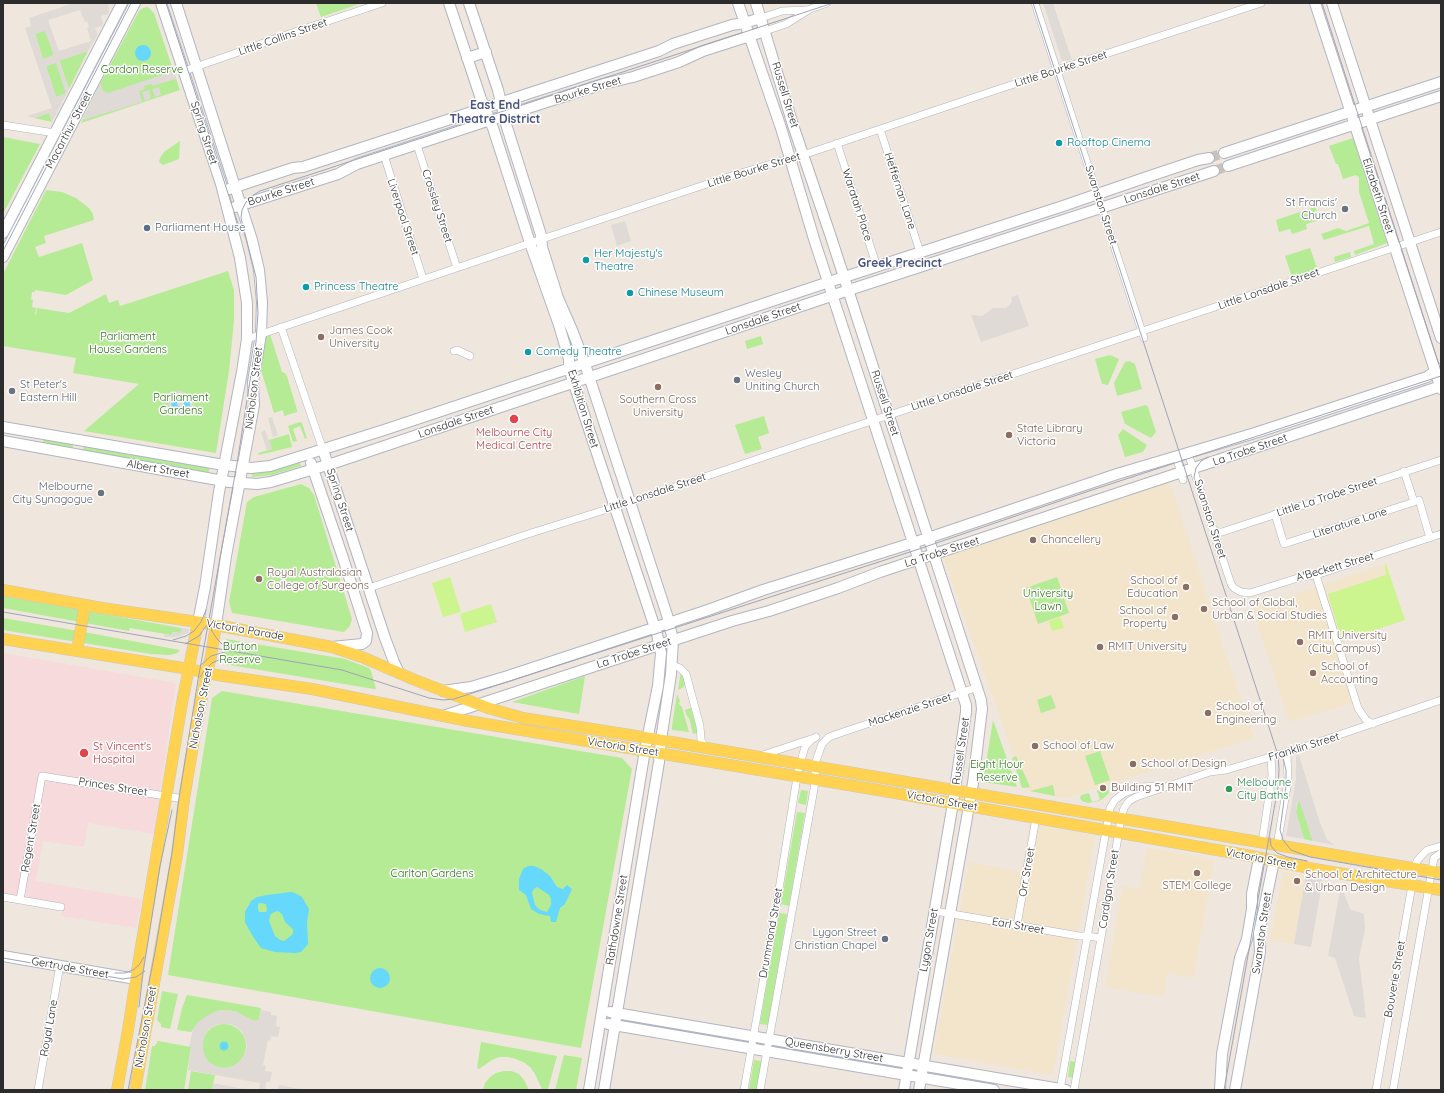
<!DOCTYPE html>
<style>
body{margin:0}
#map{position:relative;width:1444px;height:1093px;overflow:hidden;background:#efe7dd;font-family:Quicksand,sans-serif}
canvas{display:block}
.frame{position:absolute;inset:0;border:4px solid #2c2c2c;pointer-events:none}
</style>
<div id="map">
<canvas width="1444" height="1093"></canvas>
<div class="frame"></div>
</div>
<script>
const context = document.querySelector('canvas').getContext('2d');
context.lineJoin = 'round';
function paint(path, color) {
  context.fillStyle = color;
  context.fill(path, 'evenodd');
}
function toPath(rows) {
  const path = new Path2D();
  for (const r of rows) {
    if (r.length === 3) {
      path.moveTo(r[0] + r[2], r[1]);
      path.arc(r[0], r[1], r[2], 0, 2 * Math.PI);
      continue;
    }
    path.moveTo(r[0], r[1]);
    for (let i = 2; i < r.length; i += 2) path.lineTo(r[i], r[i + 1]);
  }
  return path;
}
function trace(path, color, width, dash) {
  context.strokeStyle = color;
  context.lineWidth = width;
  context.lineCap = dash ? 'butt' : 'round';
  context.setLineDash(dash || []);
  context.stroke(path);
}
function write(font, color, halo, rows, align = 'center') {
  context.font = font + ' Quicksand,sans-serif';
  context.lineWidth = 3;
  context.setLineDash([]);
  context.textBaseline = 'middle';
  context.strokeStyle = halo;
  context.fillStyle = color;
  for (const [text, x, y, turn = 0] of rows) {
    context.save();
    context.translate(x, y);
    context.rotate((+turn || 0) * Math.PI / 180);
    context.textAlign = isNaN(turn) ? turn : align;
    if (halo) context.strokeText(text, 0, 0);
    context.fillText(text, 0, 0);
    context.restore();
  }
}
const education = toPath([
 [1169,480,1254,738,1066,798,1026,791,943,556],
 [1386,564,1405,620,1333,644,1352,703,1289,722,1253,610,1254,608],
 [1030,824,1095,836,1053,1075,936,1054,934,1051,969,862,1021,872],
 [1147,848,1214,860,1194,978,1168,973,1164,997,1105,987,1123,886,1139,889],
 [1283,872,1306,876,1294,944,1270,941]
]);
const medical = toPath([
 [3,653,176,683,154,834,88,823,84,847,43,841,36,881,142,899,136,928,61,916,63,908,3,897]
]);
const green = toPath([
 [316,3,362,3,321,17],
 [148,7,154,13,180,90,81,123,101,82,139,11,143,8],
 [45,30,54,55,43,59,35,34],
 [88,51,69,89,59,60],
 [56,62,66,93,56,97,46,66],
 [49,113,52,122,34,118],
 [3,137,40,144,3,214],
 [1353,138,1387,243,1355,255,1354,251,1374,244,1369,226,1324,240,1321,234,1338,228,1346,231,1369,223,1359,192,1359,177,1356,175,1343,179,1338,164,1336,164,1329,146],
 [180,141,179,159,163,165,159,162,160,158,164,152],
 [46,190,62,192,76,198,89,208,93,214,94,220,44,236,46,243,35,247,39,257,82,243,93,280,66,295,35,290,35,292,32,292,31,299,33,300,32,307,36,308,35,315,36,315,37,308,69,313,106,294,109,303,118,300,120,306,228,271,234,290,234,320,229,371,216,453,84,431,139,384,73,373,76,358,3,346,3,274],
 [1315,207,1320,220,1306,224,1307,229,1292,234,1290,229,1279,232,1276,220],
 [1310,248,1317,268,1292,277,1285,256],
 [1350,252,1351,257,1335,262,1334,257],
 [270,334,282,372,285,373,287,376,297,410,297,412,284,416,283,410,274,413,261,370,265,336],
 [761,336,763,344,747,349,745,341],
 [1110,355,1119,359,1108,385,1102,384,1095,359],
 [1129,361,1135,364,1142,389,1117,396,1114,383,1125,362],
 [1146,405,1148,407,1156,432,1151,438,1125,424,1121,412],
 [764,416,769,433,758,437,762,449,745,454,735,425],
 [300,422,302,423,307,438,305,439,300,426,293,429,297,441,293,442,288,426],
 [1123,429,1147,445,1143,452,1125,457,1118,435],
 [289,434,292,447,259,455,258,453,272,449,269,440],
 [44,438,74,443,72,449,42,444],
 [84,445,210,467,208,474,83,451],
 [299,461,301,466,272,475,252,477,253,470],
 [301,484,309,488,314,495,352,619,350,626,344,632,232,613,229,602,247,502,254,497],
 [1057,577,1069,613,1038,624,1026,588],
 [3,596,181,628,182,629,180,633,173,632,171,635,130,628,129,631,3,608],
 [3,618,84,632,180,650,177,653,170,655,151,654,3,630],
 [226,639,345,659,369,668,371,671,376,689,374,689,224,664],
 [681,671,686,684,682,688,678,690],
 [585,676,579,714,512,702],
 [222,691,622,758,632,769,581,1048,168,975,212,698],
 [677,694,680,701,679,704,682,707,689,732,672,730,672,726],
 [1051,695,1056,708,1041,713,1037,700],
 [691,708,698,733,693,734,689,718,687,716,685,710],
 [993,720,1017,787,983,782],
 [1100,751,1110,780,1095,785,1085,756],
 [1016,756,1030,787,1022,788,1012,758],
 [1053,785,1055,796,1030,791],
 [1106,787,1108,788,1109,793,1104,798,1099,801,1088,803,1082,801,1080,798,1081,795,1089,793,1092,802,1100,800,1097,790],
 [801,790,808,791,806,805,798,803],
 [1298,801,1300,802,1313,841,1304,839,1296,813],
 [797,812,805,813,789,906,781,904],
 [779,913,787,914,768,1025,760,1024],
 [162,991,178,994,170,1029,161,1027,161,1024,157,1020],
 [187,995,261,1008,259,1019,257,1021,250,1020,237,1012,228,1010,193,1029,191,1032,177,1030,182,1008],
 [224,1046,22],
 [158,1041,191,1047,184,1090,145,1090,152,1046,155,1046],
 [481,1042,557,1056,548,1089,542,1089,535,1074,531,1068,525,1063,516,1059,508,1057,499,1057,492,1060,479,1069,477,1068],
 [564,1055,582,1058,576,1090,555,1090],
 [754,1060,762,1061,757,1090,749,1090],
 [1070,1061,1077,1062,1074,1078,1068,1077],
 [191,1071,215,1075,212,1090,188,1090],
 [504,1071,511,1071,519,1074,524,1080,529,1090,483,1090,485,1083,490,1077,496,1073]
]);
const pitch = toPath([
 [1385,564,1386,564,1405,620,1342,641,1328,594,1386,575],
 [450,577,461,612,443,617,432,583],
 [491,604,497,622,465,632,460,614],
 [1060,617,1064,628,1052,631,1049,621]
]);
const plaza = toPath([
 [74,3,111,3,108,4,109,11,108,14,101,16,103,23,102,26,95,28,98,34,88,51,59,61,69,89,52,122,49,113,34,118,27,116,52,108,25,28,31,26,29,18],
 [80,10,85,22,87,21,89,27,87,28,91,41,59,51,48,20],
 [45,31,54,55,43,59,35,34],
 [56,63,66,93,56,97,46,66],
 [1043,3,1053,3,1072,60,1062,61],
 [174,71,176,79,152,86,151,84,144,86,145,89,139,91,142,102,83,120,101,82,102,90,108,93],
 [159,87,161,95,155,97,152,89],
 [149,90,151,98,145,101,142,92],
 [625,221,631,241,617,246,611,225],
 [1018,295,1029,326,981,342,971,315,982,316,993,308,1006,308,1012,302,1011,297],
 [179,390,187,394,195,405,177,417,169,407,168,399],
 [272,417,278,435,273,437,268,418],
 [265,430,272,449,267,451,261,432],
 [181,628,189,629,188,633,176,637,164,637,165,634,171,635,173,632,180,633,182,629],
 [1299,755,1319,820,1327,840,1335,845,1313,841,1300,802,1297,801,1296,813,1304,839,1286,836,1296,779,1296,756],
 [1306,875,1323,878,1311,947,1294,944],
 [1341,885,1350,909,1364,914,1365,929,1359,958,1366,1018,1354,1016,1335,958,1328,956],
 [220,1010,228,1010,237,1012,254,1021,259,1019,261,1010,271,1012,271,1015,277,1016,276,1026,280,1027,278,1037,271,1036,270,1041,268,1040,263,1065,266,1066,265,1071,272,1072,270,1082,266,1082,265,1090,259,1090,260,1083,188,1070,191,1047,189,1047,193,1029,198,1022,205,1017,212,1013],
 [223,1024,230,1024,237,1027,242,1032,245,1038,247,1046,245,1053,242,1059,237,1064,230,1067,223,1068,216,1066,209,1062,205,1056,203,1049,203,1042,205,1035,209,1029,216,1025],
 [213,1084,217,1084,250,1090,212,1090],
 [278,1085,306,1090,278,1090]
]);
const water = toPath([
 [143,53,8],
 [178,394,185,396,189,399,190,406,187,407,184,406,184,402,180,399,177,401,177,405,182,408,182,411,180,413,175,411,172,408,171,401,172,398],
 [528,866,534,866,541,869,550,876,557,887,563,889,567,885,572,889,565,904,560,908,556,922,551,922,550,916,539,914,531,909,526,895,519,890,519,879,523,869],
 [537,887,548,894,551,898,551,905,547,912,540,910,535,905,532,893,534,889],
 [291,892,295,893,302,897,309,909,307,922,308,944,301,952,295,953,275,952,261,948,252,935,245,922,245,912,251,901,257,897,267,895],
 [260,903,266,904,267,910,266,912,259,912,258,909,258,904],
 [278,911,282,914,285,922,293,929,293,933,292,935,284,941,280,940,275,936,269,921,270,915,274,912],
 [380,978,10],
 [224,1046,4.5]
]);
const secondaryTunnel = toPath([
 [1209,158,1224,153],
 [1214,171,1228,166]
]);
const street = toPath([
 [1035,3,1144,338],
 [761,18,782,11,807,10],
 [765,31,786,24,810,9,827,3],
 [184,71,253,47,274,39,382,3],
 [3,125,55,133],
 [880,129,920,252],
 [837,143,877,267],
 [417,145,457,268],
 [384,155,423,279],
 [281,327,323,450],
 [247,339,551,236,734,175,812,152,993,91,1261,3],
 [454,351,457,350,470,356],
 [1188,453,1231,584,1234,588,1241,592,1250,593,1301,577,1316,575,1441,534],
 [1176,456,1183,480],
 [1419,500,1430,538],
 [1275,514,1284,544,1414,502,1404,471],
 [1213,529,1217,532,1222,532,1441,460],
 [1316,575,1358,708,1366,720,1373,724],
 [369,588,528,534,630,502,808,442,1441,232],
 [672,665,680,668,686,674,700,726,701,740,706,748],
 [760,756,811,739],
 [1262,843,1272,775,1271,757],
 [1277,845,1288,781,1287,752],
 [3,897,61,907],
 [20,900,42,776,184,799],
 [935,911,1079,936,1087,936,1101,938],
 [1017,925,1036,818],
 [38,1090,60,965],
 [744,1090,776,908,798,771,805,747,811,740,816,737],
 [760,1090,814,789,816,761,822,744,829,737,843,732,978,687],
 [1060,1090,1110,808,1115,800,1124,793,1141,787,1161,786],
 [1074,1090,1101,938,1121,819,1124,808,1129,801,1136,797,1210,772,1226,770,1301,748,1441,700],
 [1376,1090,1415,868,1417,861,1423,854,1427,850,1441,846],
 [1393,1090,1434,858,1441,853]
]);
const secondary = toPath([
 [161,3,221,184,240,258,247,303,247,339,242,372,219,492,205,587,198,622],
 [176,3,252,240,259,270,262,302,261,334,253,382,254,405,226,556,216,625],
 [449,3,481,99,493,128,530,243,559,325,569,359,569,369,657,634,661,653,658,686,645,750,589,1090],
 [469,3,498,90,506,124,541,235,542,247,558,298,572,330,585,364,667,615,673,640,671,674,661,740,659,762,604,1090],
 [738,3,781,128,814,239,966,705,966,712,953,803,904,1090],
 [756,3,793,125,830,234,981,700,982,709,973,783,919,1090],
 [1315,3,1441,389],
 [1332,3,1441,338],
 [467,58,486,52],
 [1224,153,1441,82],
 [1228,166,1441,96],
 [229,189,293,168,303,167,659,51,673,44,732,25,744,23,761,18],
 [235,207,338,174,357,164,481,123,603,84,633,77,679,62,703,51,765,31],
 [3,233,122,3],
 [3,257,135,3],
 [3,427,224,465,251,468,270,466,384,430,829,282,1063,206,1147,177,1198,160,1209,158],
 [3,441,229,482,257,484,271,482,337,462,849,290,1214,171],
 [323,450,385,638,394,662,399,673],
 [311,463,343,558,367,633,366,641,362,644,332,647],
 [443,691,471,687,508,676,708,610,763,590,928,538,1117,474,1255,433,1427,377,1435,371,1441,369],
 [443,716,732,621,769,611,838,588,880,572,1441,386],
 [3,956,136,979],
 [610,1012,1066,1090],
 [608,1024,994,1090],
 [1220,1090,1222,1054,1240,958,1247,939,1252,909,1252,894,1259,858],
 [1235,1090,1260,952,1259,933,1274,861]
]);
const primary = toPath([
 [3,590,102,608,205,623,332,647,362,657,415,680,488,708,523,718,636,736,1441,873],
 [3,639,189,669,217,675,312,689,468,721,878,790,1251,856,1314,869,1441,890],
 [77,650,85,605],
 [117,1090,128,1030,139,959,182,703,198,622],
 [135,1090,177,855,184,799,196,728,205,681,211,656,216,625]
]);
const tram = toPath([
 [166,3,239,227],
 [1033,3,1278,755,1279,770,1278,787,1224,1090],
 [1322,3,1441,371],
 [3,251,131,3],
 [1195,484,1194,477,1196,468,1201,461,1208,457],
 [3,612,342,670,429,698,443,700,454,699,916,550,1083,493,1441,376],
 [210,622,212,631,217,639,225,647,230,650],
 [173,640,186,636,194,631,201,622,206,610],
 [185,644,199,636,206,626],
 [201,665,211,656,225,652],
 [200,677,204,671,212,663,221,659,235,657],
 [1282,754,1286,770,1286,785,1280,830,1283,840,1291,850,1310,857,1441,880],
 [1270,838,1271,846,1277,853,1288,857,1307,861],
 [3,958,123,979,136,977,145,971],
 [115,973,125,973,133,970,139,965,144,957],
 [139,1007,143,973,160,866,172,810],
 [128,1090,155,952,172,853,179,798,198,680,238,458,256,342,258,313,256,277,241,218,242,210,246,202,252,196,260,191,833,3]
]);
const markers = [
 [1059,143,4,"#0f9aa8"],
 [1345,209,4,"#6b7280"],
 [147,228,4,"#5c6f8a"],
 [586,260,4,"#0f9aa8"],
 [306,287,4,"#0f9aa8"],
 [630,293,4,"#0f9aa8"],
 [321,337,4,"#8d6e63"],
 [528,352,4,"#0f9aa8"],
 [737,380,4,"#6b7280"],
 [658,387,4,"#8d6e63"],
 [12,391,4,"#6b7280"],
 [514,419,5,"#e0444e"],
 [1009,435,4,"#8d6e63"],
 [101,493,4,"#6b7280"],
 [1033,540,4,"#8d6e63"],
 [259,579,4,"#8d6e63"],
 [1186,587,4,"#8d6e63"],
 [1204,609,4,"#8d6e63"],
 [1175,617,4,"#8d6e63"],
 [1300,642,4,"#8d6e63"],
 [1100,647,4,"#8d6e63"],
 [1313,673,4,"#8d6e63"],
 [1208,713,4,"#8d6e63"],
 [1035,746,4,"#8d6e63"],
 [84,753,5,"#e0444e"],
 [1133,764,4,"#8d6e63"],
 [1103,788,4,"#8d6e63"],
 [1229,789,4,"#2e9e5b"],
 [1197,873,4,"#8d6e63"],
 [1297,881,4,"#8d6e63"],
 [885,939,4,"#6b7280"]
];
const streetNames = [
 ["Little Collins Street",283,37,-19],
 ["Little Bourke Street",1061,69,-18],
 ["Bourke Street",588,90,-17],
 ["Russell Street",785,95,73],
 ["Macarthur Street",69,130,-62],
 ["Spring Street",204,133,72],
 ["Little Bourke Street",754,170,-17],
 ["Lonsdale Street",1162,188,-18],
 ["Heffernan Lane",900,191,72],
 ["Bourke Street",281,192,-18],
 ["Elizabeth Street",1378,196,72],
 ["Waratah Place",857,205,72],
 ["Swanston Street",1101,205,72],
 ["Crossley Street",437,206,72],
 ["Liverpool Street",403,217,72],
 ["Little Lonsdale Street",1269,289,-19],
 ["Lonsdale Street",763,319,-19],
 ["Nicholson Street",254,388,-83],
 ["Little Lonsdale Street",962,391,-18],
 ["Russell Street",885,403,72],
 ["Exhibition Street",583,409,73],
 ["Lonsdale Street",456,422,-19],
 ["La Trobe Street",1250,450,-19],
 ["Albert Street",158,469,10],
 ["Little Lonsdale Street",655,493,-18],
 ["Little La Trobe Street",1327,497,-18],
 ["Spring Street",340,500,72],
 ["Swanston Street",1210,519,72],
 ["Literature Lane",1350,523,-18],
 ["La Trobe Street",942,552,-18],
 ["A'Beckett Street",1335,567,-16],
 ["Victoria Parade",245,630,10],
 ["La Trobe Street",634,653,-18],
 ["Nicholson Street",201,708,-79],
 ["Mackenzie Street",910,710,-18],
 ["Victoria Street",623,747,9],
 ["Franklin Street",1304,747,-17],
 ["Russell Street",961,751,-82],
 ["Princes Street",113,787,9],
 ["Victoria Street",942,801,10],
 ["Regent Street",31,838,-80],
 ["Victoria Street",1261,859,11],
 ["Orr Street",1027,872,-80],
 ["Cardigan Street",1109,889,-81],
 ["Rathdowne Street",617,920,-81],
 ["Earl Street",1018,926,10],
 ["Drummond Street",771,933,-80],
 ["Swanston Street",1262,933,-82],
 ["Lygon Street",929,940,-80],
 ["Gertrude Street",70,968,10],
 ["Bouverie Street",1395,979,-80],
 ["Nicholson Street",146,1027,-80],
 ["Royal Lane",49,1028,-80],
 ["Queensberry Street",834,1050,10]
];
const parkNames = [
 ["Gordon Reserve",142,70],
 ["Parliament",128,337],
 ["House Gardens",128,350],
 ["Parliament",181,398],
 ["Gardens",181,411],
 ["University",1048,594],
 ["Lawn",1048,607],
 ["Burton",240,647],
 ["Reserve",240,660],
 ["Eight Hour",997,765],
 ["Reserve",997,778],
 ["Carlton Gardens",432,874]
];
const cultureNames = [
 ["Rooftop Cinema",1067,143],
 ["Her Majesty's",594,254],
 ["Theatre",594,267],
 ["Princess Theatre",314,287],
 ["Chinese Museum",638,293],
 ["Comedy Theatre",536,352]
];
const worshipNames = [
 ["St Francis'",1337,203],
 ["Church",1337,216],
 ["Wesley",745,374,"left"],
 ["Uniting Church",745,387,"left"],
 ["St Peter's",20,385,"left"],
 ["Eastern Hill",20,398,"left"],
 ["Melbourne",93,487],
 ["City Synagogue",93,500],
 ["Lygon Street",877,933],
 ["Christian Chapel",877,946]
];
const serviceNames = [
 ["Parliament House",155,228]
];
const educationNames = [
 ["James Cook",329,331],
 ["University",329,344],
 ["Southern Cross",658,400,"center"],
 ["University",658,413,"center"],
 ["State Library",1017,429],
 ["Victoria",1017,442],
 ["Chancellery",1041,540],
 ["Royal Australasian",267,573],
 ["College of Surgeons",267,586],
 ["School of",1178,581,"right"],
 ["Education",1178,594,"right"],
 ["School of Global,",1212,603],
 ["Urban & Social Studies",1212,616],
 ["School of",1167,611,"right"],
 ["Property",1167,624,"right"],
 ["RMIT University",1308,636],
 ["(City Campus)",1308,649],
 ["RMIT University",1108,647],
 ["School of",1321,667],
 ["Accounting",1321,680],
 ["School of",1216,707],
 ["Engineering",1216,720],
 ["School of Law",1043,746],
 ["School of Design",1141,764],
 ["Building 51 RMIT",1111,788],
 ["School of Architecture",1305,875],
 ["& Urban Design",1305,888],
 ["STEM College",1197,886,"center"]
];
const healthNames = [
 ["Melbourne City",514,433],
 ["Medical Centre",514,446],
 ["St Vincent's",93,747,"left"],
 ["Hospital",93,760,"left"]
];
const leisureNames = [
 ["Melbourne",1237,783],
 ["City Baths",1237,796]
];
const neighbourhoodNames = [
 ["East End",495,105],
 ["Theatre District",495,119],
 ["Greek Precinct",900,263]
];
paint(education, '#f2e5cb');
paint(medical, '#f6dadc');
paint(green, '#b4eb94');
paint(pitch, '#ccf48f');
paint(plaza, '#dfdad5');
paint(water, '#66d8fc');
trace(secondaryTunnel, '#c8c2ba', 10, [10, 5]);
trace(street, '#b1b5c1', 8);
trace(secondary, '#b1b5c1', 12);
trace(primary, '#c8c8c8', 12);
trace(street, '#fff', 7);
trace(secondary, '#fff', 10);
trace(primary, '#ffd252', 11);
trace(tram, '#9fa3b8', 1);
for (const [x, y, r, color] of markers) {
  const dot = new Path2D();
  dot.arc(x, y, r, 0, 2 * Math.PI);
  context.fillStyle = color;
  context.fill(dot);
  trace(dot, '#fff', 1.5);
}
write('11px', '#2c2c2c', '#fff', streetNames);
write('11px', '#297313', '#fff', parkNames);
write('11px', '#0d838f', '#fff', cultureNames, 'left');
write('11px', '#5b616d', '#fff', worshipNames, 'right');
write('11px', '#4e5e75', '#fff', serviceNames, 'left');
write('11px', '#785e54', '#fff', educationNames, 'left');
write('11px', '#be3a42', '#fff', healthNames);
write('11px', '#27864d', '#fff', leisureNames, 'left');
write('bold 12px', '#475383', '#fff', neighbourhoodNames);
</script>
